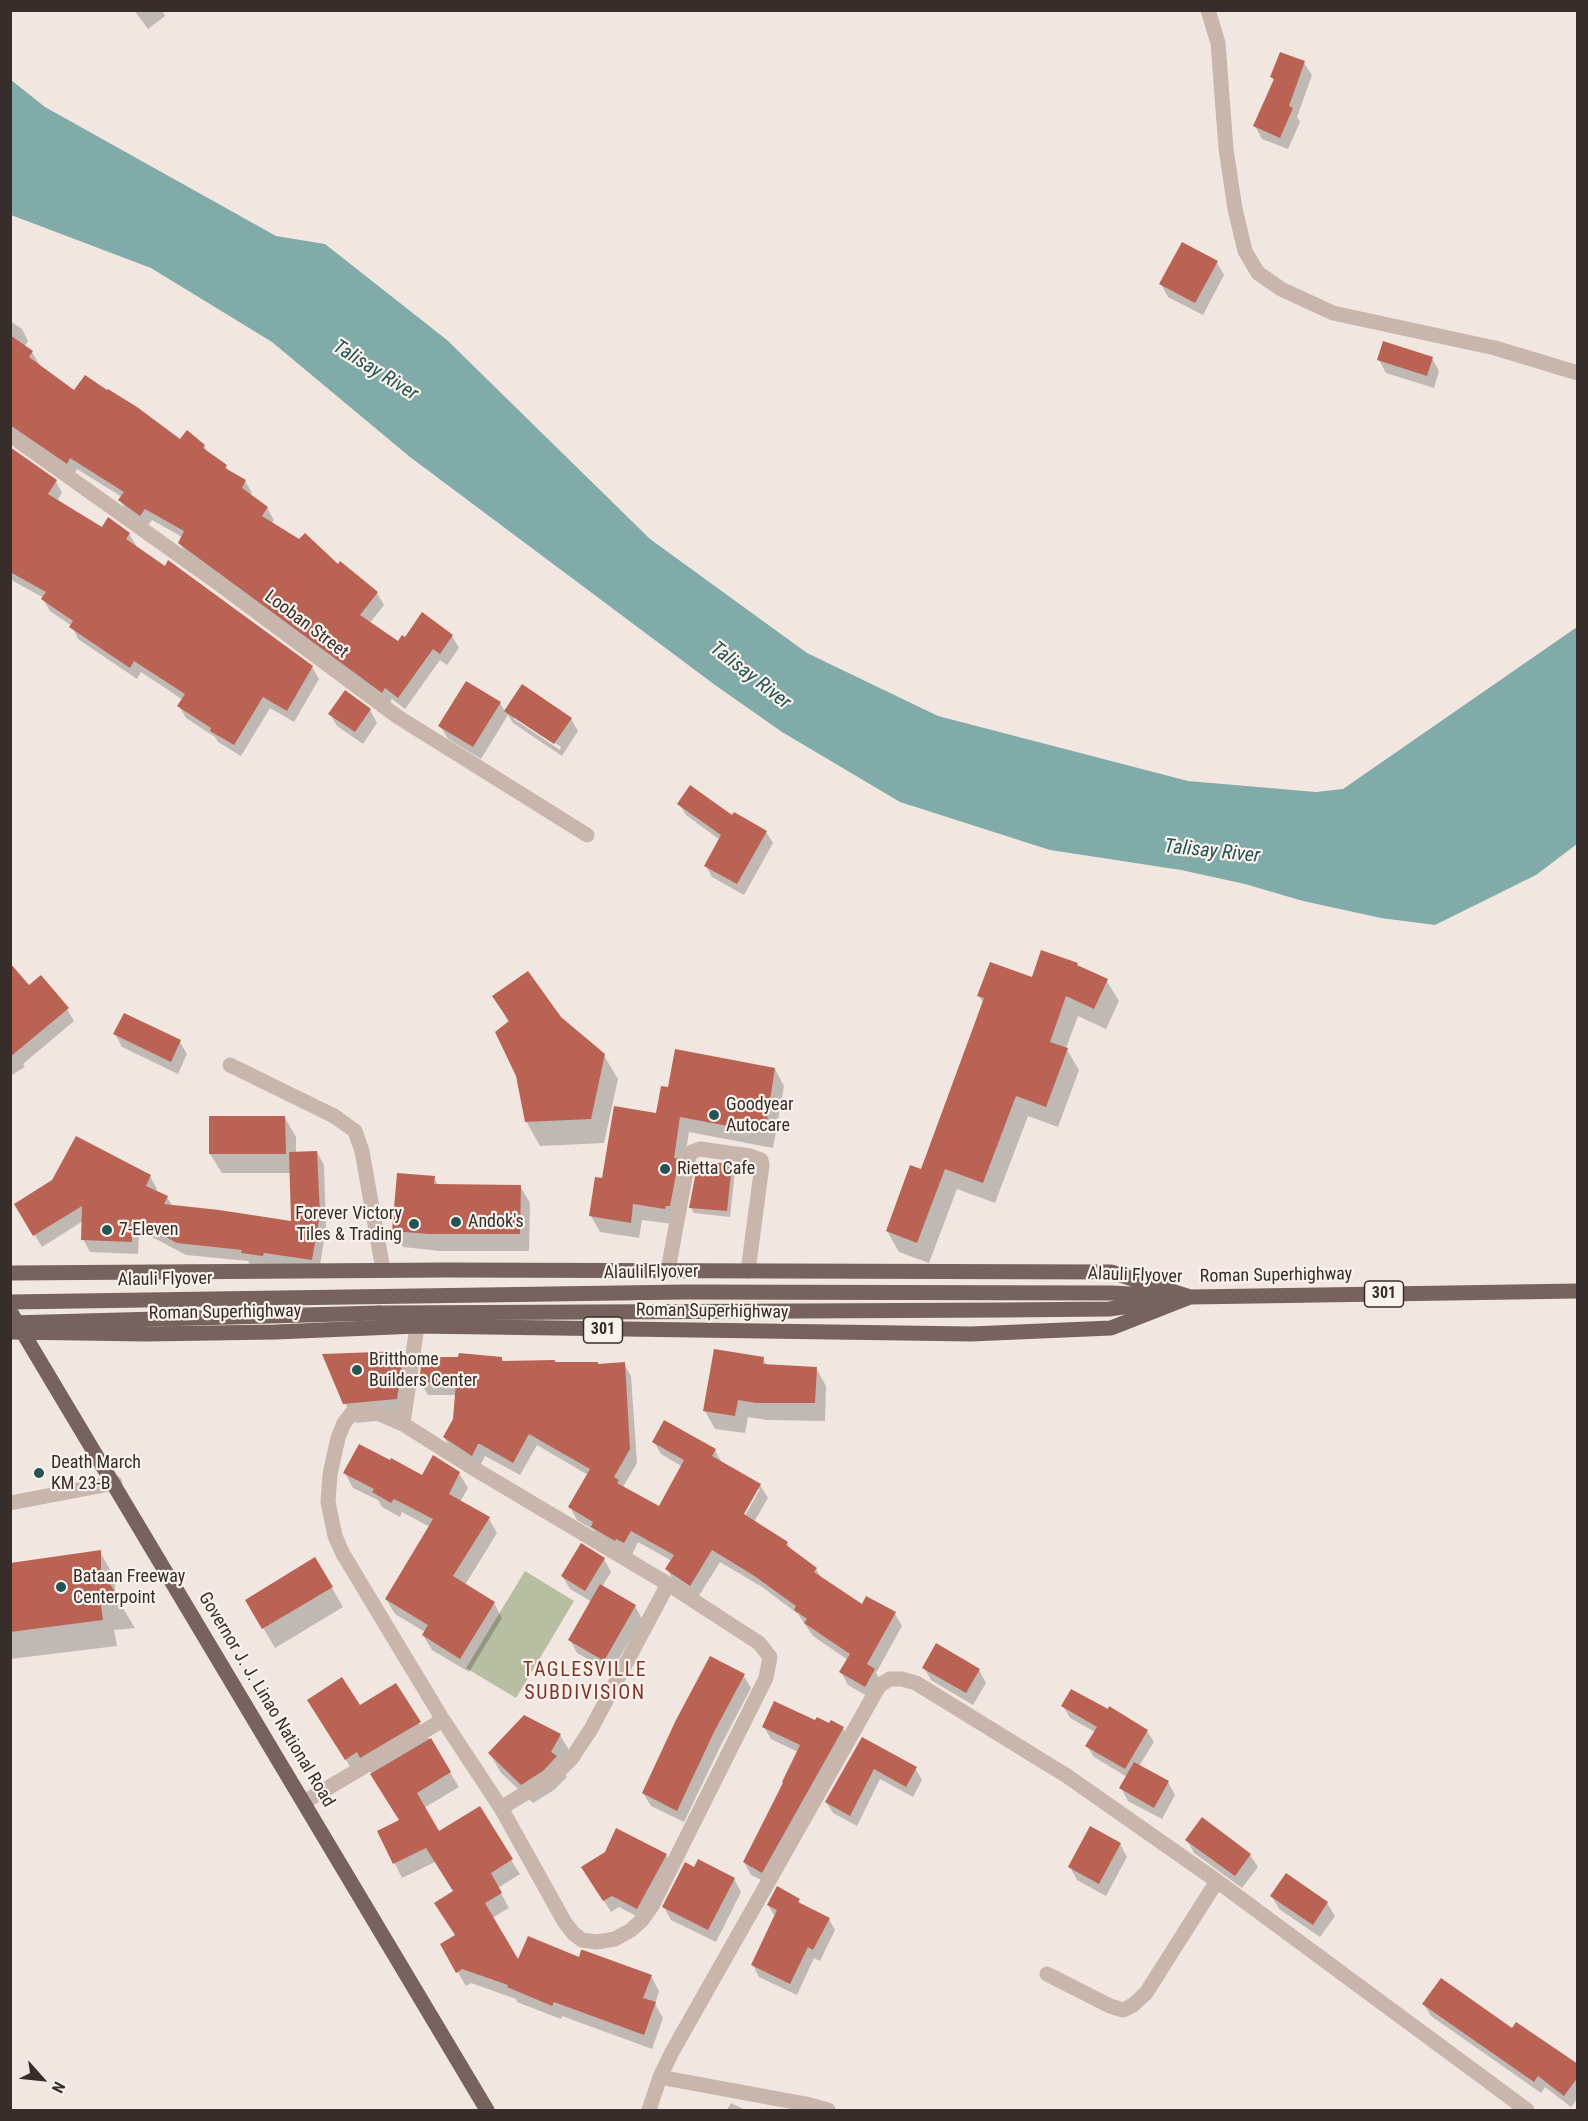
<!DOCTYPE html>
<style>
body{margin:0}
#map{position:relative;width:1588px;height:2121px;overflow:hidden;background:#f1e7e0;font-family:"Roboto Condensed",sans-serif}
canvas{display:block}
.frame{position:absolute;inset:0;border:12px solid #372d2a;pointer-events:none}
.north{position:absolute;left:12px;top:2049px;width:60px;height:60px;-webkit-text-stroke:4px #f8f1ec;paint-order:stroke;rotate:117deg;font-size:16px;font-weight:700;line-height:24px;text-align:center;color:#372d2a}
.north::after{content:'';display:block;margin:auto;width:21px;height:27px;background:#372d2a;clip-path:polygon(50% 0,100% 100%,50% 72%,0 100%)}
</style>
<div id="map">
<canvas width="1588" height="2121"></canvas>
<div class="frame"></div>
<div class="north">N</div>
</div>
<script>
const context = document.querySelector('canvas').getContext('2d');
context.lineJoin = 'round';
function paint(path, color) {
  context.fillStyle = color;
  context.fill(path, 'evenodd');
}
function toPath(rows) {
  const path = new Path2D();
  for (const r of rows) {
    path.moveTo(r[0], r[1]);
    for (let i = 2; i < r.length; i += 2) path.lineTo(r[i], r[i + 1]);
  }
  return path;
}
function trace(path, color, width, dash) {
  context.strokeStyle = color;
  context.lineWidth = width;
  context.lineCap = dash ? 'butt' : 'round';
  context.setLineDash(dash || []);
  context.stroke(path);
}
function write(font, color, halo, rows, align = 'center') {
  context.font = font + ' "Roboto Condensed",sans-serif';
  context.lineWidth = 4.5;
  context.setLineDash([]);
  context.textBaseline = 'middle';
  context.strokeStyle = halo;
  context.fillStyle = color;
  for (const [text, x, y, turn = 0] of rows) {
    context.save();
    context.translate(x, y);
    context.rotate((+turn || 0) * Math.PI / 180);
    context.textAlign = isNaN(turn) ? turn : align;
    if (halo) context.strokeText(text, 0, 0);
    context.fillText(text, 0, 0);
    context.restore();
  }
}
const green = toPath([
 [525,1571,574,1601,516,1698,466,1668]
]);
const water = toPath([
 [11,80,45,107,276,236,325,244,447,340,650,539,807,653,938,716,1188,781,1316,792,1343,789,1577,627,1577,844,1536,875,1435,925,1381,918,1303,901,1245,884,1181,870,1050,850,900,802,782,732,715,685,410,457,272,342,151,268,11,215]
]);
const shadow = toPath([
 [134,10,162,10,165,16,148,29],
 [1304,63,1312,75,1297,117,1300,122,1288,149,1262,139,1255,126,1274,81,1272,77],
 [1217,263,1224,275,1203,315,1168,297,1161,284],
 [10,321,22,329,28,341,24,347,32,352,39,364,38,365,75,392,180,441,204,446,209,454,226,466,229,472,245,481,252,493,250,496,267,508,274,520,271,524,377,593,384,605,369,624,398,644,452,636,459,648,447,665,440,660,405,709,392,699,389,704,186,555,180,543,182,537,152,520,147,527,127,512,120,500,122,497,77,469,74,474,10,440],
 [1432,358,1439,371,1434,388,1386,373,1379,360],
 [10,449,56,481,62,493,57,501,103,529,129,534,136,545,135,547,312,667,319,679,294,722,270,708,241,756,218,742,215,737,186,718,179,706,183,700,141,672,137,679,78,639,72,626,50,611,43,599,44,598,13,581,10,576],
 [522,686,571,719,578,731,562,756,513,723,508,715,481,759,448,739,440,726,500,703,505,712],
 [514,716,561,747,560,750,514,719],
 [370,710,377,723,363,744,337,726,330,714],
 [679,804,733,818,766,832,773,843,744,895,712,877,706,866,720,840,686,815],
 [1077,964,1079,968,1106,980,1119,1001,1106,1029,1078,1016,1066,1048,1079,1070,1058,1127,1028,1116,995,1203,957,1189,929,1263,899,1252,887,1231,922,1171,984,1004,979,996],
 [10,966,28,987,67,1009,74,1021,23,1064,25,1067,10,1076],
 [494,996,560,1018,603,1054,618,1079,604,1143,540,1146,526,1121,509,1023],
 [115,1034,180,1042,187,1054,178,1074,122,1047],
 [775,1069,784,1086,773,1148,689,1132,674,1224,642,1220,639,1238,600,1232,591,1216,603,1179,657,1114,669,1089],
 [285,1118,296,1137,296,1153,317,1152,324,1165,326,1228,319,1272,250,1265,248,1261,186,1255,139,1230,138,1254,90,1252,83,1239,83,1221,42,1247,16,1204,150,1176,157,1189,156,1192,167,1197,173,1207,293,1223,291,1173,222,1173,210,1154],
 [731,1165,735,1171,730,1217,694,1213,691,1207],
 [434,1178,439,1186,520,1186,530,1203,529,1251,440,1251,403,1247,393,1230],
 [403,1352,414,1371,407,1418,356,1423,345,1403],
 [501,1358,504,1362,598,1365,624,1364,631,1376,637,1463,623,1487,659,1508,683,1467,661,1454,654,1442,715,1450,722,1463,760,1485,768,1498,754,1522,787,1543,792,1551,816,1569,822,1579,862,1606,895,1614,902,1626,876,1673,882,1683,872,1699,848,1685,841,1672,848,1660,813,1636,798,1614,762,1587,720,1562,698,1597,674,1582,667,1569,672,1561,638,1542,632,1555,600,1539,594,1530,577,1520,570,1507,588,1475,537,1445,520,1475,485,1456,479,1468,452,1450,444,1437,455,1420,457,1395,428,1395,420,1382],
 [757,1489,760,1489,742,1521,739,1520],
 [763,1358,767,1366,816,1368,826,1386,825,1421,767,1420,748,1417,745,1433,715,1429,705,1411],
 [345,1473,423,1477,459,1473,468,1488,460,1502,489,1519,497,1533,465,1585,494,1603,502,1618,469,1672,432,1650,423,1635,425,1632,395,1614,386,1599,430,1527,402,1512,400,1517,382,1507,378,1500,353,1488],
 [100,1552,115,1578,115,1595,135,1628,114,1630,117,1646,10,1659,10,1565],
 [315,1559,343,1607,275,1648,247,1600],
 [604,1559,611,1572,602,1587,635,1606,642,1619,611,1672,577,1653,570,1640,592,1602,570,1589,562,1576],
 [924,1668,979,1670,986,1683,973,1705,931,1680],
 [744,1676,751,1688,721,1745,684,1822,651,1806,643,1793],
 [1063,1706,1147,1731,1154,1742,1139,1766,1168,1782,1175,1795,1162,1819,1128,1801,1121,1788,1127,1777,1094,1757,1087,1746,1095,1732,1070,1718],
 [359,1707,419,1723,459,1787,424,1808,439,1833,511,1860,520,1874,498,1888,509,1908,492,1918,519,1963,579,1959,651,1976,659,1991,655,2004,663,2018,652,2049,562,2016,561,2019,517,2002,516,1999,471,1983,466,1986,442,1945,456,1936,454,1892,435,1862,402,1878,379,1831,400,1821,368,1768,356,1776,319,1717],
 [524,1717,560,1735,572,1755,563,1770,567,1777,554,1790,533,1803,501,1773,490,1754],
 [816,1722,830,1725,832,1722,843,1728,850,1741,769,1884,751,1875,744,1862,798,1752,771,1739,764,1727],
 [862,1739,915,1768,922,1780,913,1797,880,1779,857,1826,833,1813,826,1802],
 [1187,1840,1250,1855,1258,1867,1242,1888,1194,1853],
 [1120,1844,1127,1857,1106,1896,1077,1880,1070,1867],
 [666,1855,673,1867,644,1920,619,1907,611,1912,590,1879],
 [734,1879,741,1892,716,1942,671,1920,664,1907],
 [1272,1896,1327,1903,1335,1916,1320,1937,1279,1909],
 [798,1900,801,1905,829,1919,835,1930,820,1961,814,1958,797,1995,759,1977,753,1965,775,1917,768,1905],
 [1424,2004,1578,2067,1578,2098,1571,2107,1545,2087,1541,2093,1431,2016],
 [731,2103,745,2110,727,2110]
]);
const building = toPath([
 [1280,52,1305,61,1289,106,1293,108,1280,138,1253,126,1274,79,1270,77],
 [1182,242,1218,261,1195,303,1159,284],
 [10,335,33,351,29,357,74,390,85,375,107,390,108,389,137,407,180,439,187,430,205,445,203,448,227,465,225,468,246,480,242,488,268,507,262,516,299,539,305,533,338,564,340,561,378,592,360,615,398,641,402,635,405,637,422,612,453,635,440,654,433,649,398,698,385,688,382,693,178,543,184,531,145,509,140,516,118,500,124,492,70,458,67,464,10,425],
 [1383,341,1433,357,1427,376,1377,360],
 [10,447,57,480,48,494,102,527,108,517,130,533,126,539,165,566,168,560,313,666,287,711,263,697,234,745,210,731,211,728,177,706,185,694,134,661,130,668,69,627,73,621,41,599,46,592,10,572],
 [466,681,501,702,473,747,438,726],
 [522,684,572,718,554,744,504,711],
 [345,690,371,709,355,732,328,714],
 [690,785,732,815,734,812,767,831,737,884,704,866,721,835,677,804],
 [1041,950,1078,963,1077,965,1108,979,1094,1009,1066,996,1050,1042,1068,1048,1046,1107,1016,1096,983,1183,945,1169,917,1243,886,1231,910,1165,921,1169,984,998,977,996,990,962,1032,977],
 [10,963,29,985,41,975,69,1008,10,1057],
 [528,971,561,1017,605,1054,591,1119,525,1122,516,1076,495,1032,509,1021,492,996],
 [124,1013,181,1040,171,1062,113,1034],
 [675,1049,775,1068,765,1133,680,1117,674,1158,679,1159,670,1206,666,1206,665,1209,633,1204,631,1223,589,1216,595,1177,602,1178,614,1106,656,1113,661,1086,668,1087],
 [209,1116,285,1116,286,1154,209,1154],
 [76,1136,151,1175,146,1186,168,1196,164,1204,219,1210,291,1221,289,1152,317,1151,320,1214,312,1260,264,1253,263,1256,241,1253,242,1250,177,1243,132,1219,132,1242,81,1240,82,1206,33,1236,14,1204,52,1180],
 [698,1161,732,1164,727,1211,689,1208],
 [397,1173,435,1176,434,1184,521,1185,520,1234,429,1234,392,1231],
 [714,1349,764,1357,763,1364,817,1367,815,1403,756,1403,738,1400,735,1416,703,1411],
 [404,1351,397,1399,343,1404,322,1354],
 [459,1353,502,1357,502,1361,555,1360,555,1362,598,1362,598,1364,625,1362,630,1449,614,1477,619,1480,617,1483,659,1506,684,1460,652,1442,664,1420,716,1449,712,1456,761,1484,744,1514,788,1542,786,1545,817,1568,814,1572,862,1604,866,1596,896,1612,867,1664,875,1669,865,1687,839,1672,850,1654,804,1623,807,1619,794,1610,796,1606,753,1575,712,1550,690,1586,665,1569,674,1555,631,1531,624,1543,616,1539,615,1541,591,1527,593,1522,568,1507,590,1469,529,1434,513,1463,480,1444,478,1444,472,1456,443,1437,453,1419,456,1382,419,1383,422,1357,458,1357],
 [359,1444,390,1460,391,1458,422,1475,433,1455,460,1472,449,1494,490,1517,453,1576,495,1602,460,1659,422,1635,428,1625,385,1599,433,1519,394,1499,391,1503,372,1492,374,1489,343,1473],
 [581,1543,605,1558,585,1591,561,1576],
 [101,1550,101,1571,122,1602,101,1605,103,1620,10,1632,10,1563],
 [315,1557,333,1587,262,1629,245,1600],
 [600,1584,636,1605,604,1661,568,1640],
 [936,1643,980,1669,966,1693,922,1668],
 [710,1656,745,1674,714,1732,677,1811,642,1793,676,1720],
 [342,1677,360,1705,396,1683,421,1722,360,1758,357,1752,345,1760,307,1700],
 [1071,1689,1108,1709,1109,1706,1148,1730,1125,1769,1085,1746,1097,1727,1061,1706],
 [774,1701,815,1720,817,1717,829,1723,831,1720,844,1727,762,1873,743,1862,783,1783,782,1782,800,1745,762,1727],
 [524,1715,561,1734,551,1752,557,1756,543,1771,521,1785,488,1753],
 [862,1737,917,1767,906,1787,874,1769,850,1816,825,1802],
 [431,1738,451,1772,417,1793,439,1831,480,1806,513,1859,491,1873,502,1893,485,1903,518,1959,528,1936,579,1957,581,1950,583,1950,652,1975,643,1998,656,2002,644,2035,554,2002,552,2006,507,1987,508,1985,462,1969,456,1973,440,1944,455,1935,434,1903,453,1891,426,1848,393,1864,377,1831,399,1820,370,1774],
 [1134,1762,1169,1781,1154,1808,1119,1788],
 [1202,1817,1251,1854,1235,1876,1185,1840],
 [1090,1826,1121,1843,1099,1884,1068,1867],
 [616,1828,667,1854,637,1909,612,1896,603,1901,581,1867,605,1852],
 [698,1859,735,1878,708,1930,662,1907,685,1862,694,1867],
 [1286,1873,1328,1902,1313,1925,1270,1896],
 [777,1886,800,1899,798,1902,830,1918,813,1950,808,1947,790,1984,751,1965,777,1910,767,1905],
 [1441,1978,1512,2028,1516,2022,1578,2064,1578,2077,1564,2096,1538,2076,1534,2082,1422,2004]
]);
const minor = toPath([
 [1208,10,1218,43,1226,149,1235,209,1245,251,1258,273,1281,289,1333,313,1495,348,1578,373],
 [10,435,215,581,398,717,587,835],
 [230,1065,334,1116,355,1131,362,1151,383,1270],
 [668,1270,689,1156,692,1152,700,1149,750,1156,761,1160,762,1165,748,1271],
 [403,1424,468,1465,668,1584,759,1643,770,1657,766,1678,652,1906,642,1920,631,1930,615,1939,597,1942,582,1940,573,1933,564,1921,501,1808,443,1720,343,1554,335,1536,328,1502,330,1474,338,1438,344,1423,352,1413,363,1411,380,1414,403,1424,417,1326],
 [10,1503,115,1483],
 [304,1802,443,1720],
 [501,1808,555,1775,572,1758,591,1729,668,1584],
 [1047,1974,1110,2006,1123,2010,1133,2005,1146,1993,1217,1881],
 [660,2077,806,2104,828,2110],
 [649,2110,660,2077,672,2052,874,1695,880,1685,890,1679,902,1679,916,1683,1067,1776,1217,1881,1527,2110]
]);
const major = toPath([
 [10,1273,445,1270,1111,1272,1190,1297,1578,1291],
 [10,1302,686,1292,1112,1293,1169,1296],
 [10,1311,487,2110],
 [379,1313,1005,1310,1109,1309,1158,1302],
 [10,1332,146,1334,276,1332,417,1326,971,1334,1111,1328,1190,1297]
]);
const majorBridge = toPath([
 [10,1323,379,1313]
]);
const markers = [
 [714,1115,6,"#245453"],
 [665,1169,6,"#245453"],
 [456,1222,6,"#245453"],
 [414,1224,6,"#245453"],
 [107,1230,6,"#245453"],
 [357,1370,6,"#245453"],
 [39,1473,6,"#245453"],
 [61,1587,6,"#245453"]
];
const shields = [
 [1384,1294,39],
 [603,1330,39]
];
const shieldNames = [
 ["301",1384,1294],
 ["301",603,1330]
];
const streetNames = [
 ["Looban Street",306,625,37],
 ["Alauli Flyover",651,1273,-1],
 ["Alauli Flyover",1135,1276,2],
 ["Roman Superhighway",1276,1276,-1],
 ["Alauli Flyover",165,1280,-1],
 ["Roman Superhighway",712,1312,1],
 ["Roman Superhighway",225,1313,-1],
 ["Governor J. J. Linao National Road",266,1700,59]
];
const poiNames = [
 ["Goodyear",726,1105],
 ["Autocare",726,1126],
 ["Rietta Cafe",677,1169],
 ["Forever Victory",402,1214,"right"],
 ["Tiles & Trading",402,1235,"right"],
 ["Andok's",468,1222],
 ["7-Eleven",119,1230],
 ["Britthome",369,1360],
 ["Builders Center",369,1381],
 ["Death March",51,1463],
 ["KM 23-B",51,1484],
 ["Bataan Freeway",73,1577],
 ["Centerpoint",73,1598]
];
const waterNames = [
 ["Talisay River",375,371,32],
 ["Talisay River",750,676,38],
 ["Talisay River",1212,852,6]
];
const neighbourhoodNames = [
 ["TAGLESVILLE",585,1671],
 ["SUBDIVISION",585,1694]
];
paint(green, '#b7bea1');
paint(water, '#81aba8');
paint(shadow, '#0003');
paint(building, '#ba6354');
trace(minor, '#c8b6ac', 15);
trace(major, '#77635d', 15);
trace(majorBridge, '#77635d', 15);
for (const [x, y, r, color] of markers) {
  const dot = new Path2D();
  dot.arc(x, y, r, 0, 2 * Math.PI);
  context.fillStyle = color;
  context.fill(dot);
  trace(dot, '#f8f1ec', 2);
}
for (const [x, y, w] of shields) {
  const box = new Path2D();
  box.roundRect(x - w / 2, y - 13, w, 26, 4.5);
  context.fillStyle = '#f8f1ec';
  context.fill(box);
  trace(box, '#372d2a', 1.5);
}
write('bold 16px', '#372d2a', null, shieldNames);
write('18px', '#372d2a', '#f8f1ec', streetNames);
write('18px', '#372d2a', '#f8f1ec', poiNames, 'left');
write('italic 20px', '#245453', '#f8f1ec', waterNames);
context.letterSpacing = '1.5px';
write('20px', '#7e372b', '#f8f1ec', neighbourhoodNames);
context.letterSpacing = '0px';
</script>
